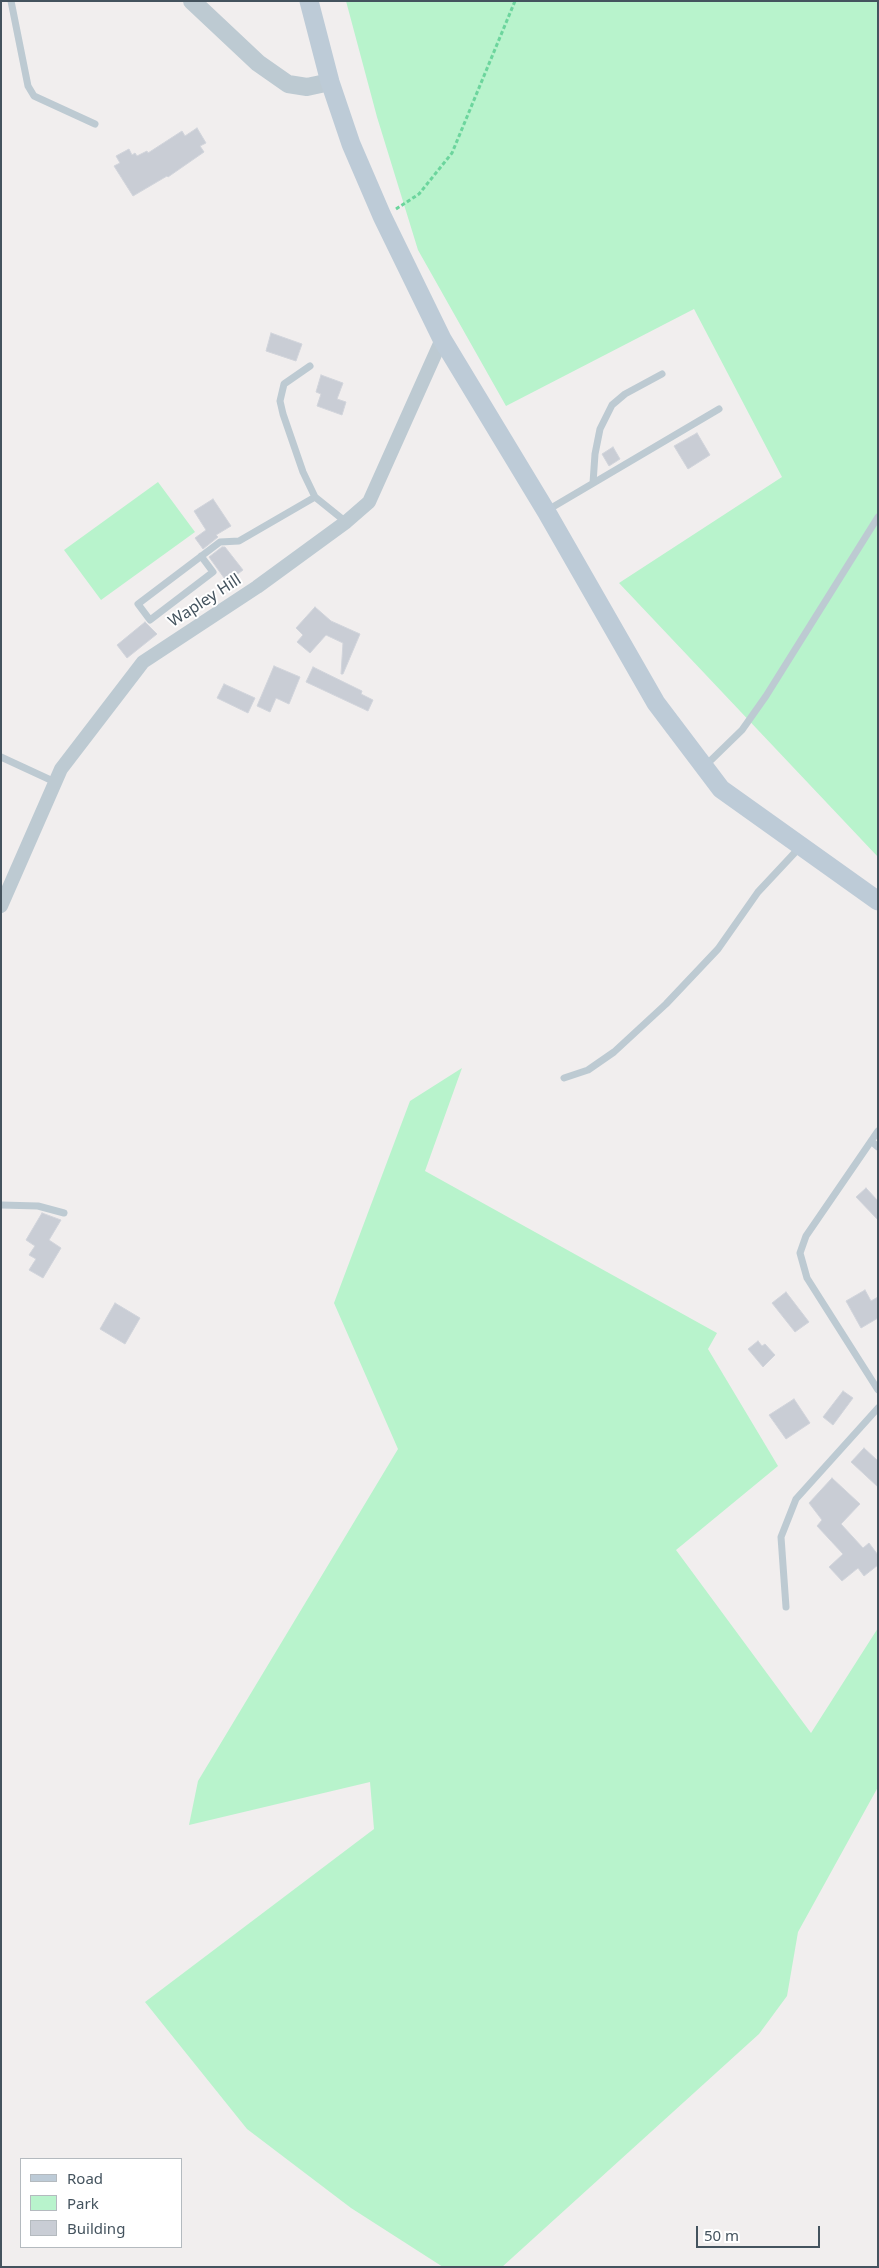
<!DOCTYPE html>
<style>
body{margin:0}
#map{position:relative;width:879px;height:2268px;overflow:hidden;background:#f1eeee;font-family:"Noto Sans",sans-serif}
canvas{display:block}
.frame{position:absolute;inset:0;border:2px solid #44535e;pointer-events:none}
.legend{position:absolute;left:20px;top:2158px;width:162px;height:90px;box-sizing:border-box;background:#fff;border:1px solid #b4babf;margin:0;padding:6px 9px;list-style:none;font-size:15px;color:#44535e}
.legend li{display:flex;align-items:center;gap:10px;height:25px}
.legend b{width:25px;border:1px solid #b4babf}
.scale{position:absolute;left:696px;top:2226px;width:124px;height:22px;box-sizing:border-box;border:2px solid #44535e;border-top:0;padding-left:6px;font-size:15px;line-height:18px;white-space:nowrap;color:#44535e;-webkit-text-stroke:4px #fff;paint-order:stroke}
</style>
<div id="map">
<canvas width="879" height="2268"></canvas>
<div class="frame"></div>
<ul class="legend">
<li><b style="height:6px;background:#bdcbd7"></b>Road</li>
<li><b style="height:14px;background:#b8f3cc"></b>Park</li>
<li><b style="height:14px;background:#c9cdd5"></b>Building</li>
</ul>
<div class="scale">50 m</div>
</div>
<script>
const context = document.querySelector('canvas').getContext('2d');
context.lineJoin = 'round';
function paint(path, color) {
  context.fillStyle = color;
  context.fill(path, 'evenodd');
}
function toPath(rows) {
  const path = new Path2D();
  for (const r of rows) {
    path.moveTo(r[0], r[1]);
    for (let i = 2; i < r.length; i += 2) path.lineTo(r[i], r[i + 1]);
  }
  return path;
}
function trace(path, color, width, dash) {
  context.strokeStyle = color;
  context.lineWidth = width;
  context.lineCap = dash ? 'butt' : 'round';
  context.setLineDash(dash || []);
  context.stroke(path);
}
function write(font, color, halo, rows, align = 'center') {
  context.font = font + ' "Noto Sans",sans-serif';
  context.lineWidth = 4;
  context.setLineDash([]);
  context.textBaseline = 'middle';
  context.strokeStyle = halo;
  context.fillStyle = color;
  for (const [text, x, y, turn = 0] of rows) {
    context.save();
    context.translate(x, y);
    context.rotate((+turn || 0) * Math.PI / 180);
    context.textAlign = isNaN(turn) ? turn : align;
    if (halo) context.strokeText(text, 0, 0);
    context.fillText(text, 0, 0);
    context.restore();
  }
}
const green = toPath([
 [346,1,878,1,878,857,619,583,782,477,694,309,506,406,418,250,377,117],
 [158,482,195,532,101,600,64,550],
 [462,1068,425,1171,717,1333,708,1349,778,1466,676,1550,811,1733,878,1628,878,1787,798,1932,787,1996,759,2034,502,2267,443,2267,351,2208,247,2129,145,2002,374,1829,370,1782,189,1825,198,1781,398,1449,334,1303,410,1101]
]);
const building = toPath([
 [197,128,206,143,200,146,204,152,168,177,167,176,133,196,114,166,120,163,116,156,129,149,132,155,135,153,137,156,147,151,148,153,182,131,185,136,197,128],
 [271,333,302,344,296,361,266,351,271,333],
 [321,375,343,383,337,399,346,402,342,415,317,406,321,394,316,392,321,375],
 [697,433,710,455,688,469,674,446,697,433],
 [613,447,620,459,609,466,602,454,613,447],
 [213,499,231,526,216,535,218,537,203,549,195,538,206,530,194,511,213,499],
 [222,547,225,547,243,570,227,582,209,557,222,547],
 [315,607,331,621,360,634,343,674,341,674,343,643,326,635,310,653,297,642,303,635,296,628,315,607],
 [145,622,157,634,127,658,117,645,145,622],
 [274,666,300,677,289,704,276,698,270,712,257,706,274,666],
 [313,667,362,691,361,694,373,700,368,711,306,682,313,667],
 [224,684,255,698,248,713,217,698,224,684],
 [866,1188,878,1201,878,1220,856,1197,866,1188],
 [42,1213,61,1220,49,1240,61,1248,43,1278,29,1270,36,1259,29,1255,35,1246,26,1240,42,1213],
 [865,1290,871,1301,878,1297,878,1318,861,1328,846,1301,865,1290],
 [786,1292,809,1322,795,1332,772,1303,786,1292],
 [115,1303,140,1318,125,1344,100,1329,115,1303],
 [758,1341,762,1346,765,1344,775,1355,763,1367,748,1349,758,1341],
 [843,1391,853,1398,833,1425,823,1417,843,1391],
 [794,1399,810,1423,786,1439,769,1415,794,1399],
 [864,1448,878,1461,878,1487,851,1462,864,1448],
 [832,1478,860,1504,841,1524,863,1548,869,1543,878,1555,878,1565,864,1576,858,1568,842,1581,829,1567,843,1554,817,1526,822,1520,809,1503,832,1478]
]);
const path = toPath([
 [396,209,419,194,452,153,515,1]
]);
const service = toPath([
 [11,1,28,86,34,96,95,124],
 [310,366,284,384,280,401,283,414,303,472,315,497,346,522],
 [593,483,595,454,600,429,612,405,625,394,662,374],
 [546,511,719,409],
 [201,556,213,572,150,620,138,604,220,542,239,541,315,497],
 [1,757,55,782],
 [705,766,742,730,766,696,878,517],
 [564,1078,588,1070,614,1052,666,1004,718,949,758,892,801,846],
 [878,1131,806,1236,800,1253,807,1278,878,1390],
 [871,1141,878,1147],
 [1,1205,38,1206,64,1213],
 [786,1607,781,1537,796,1499,878,1408]
]);
const minor = toPath([
 [1,906,61,769,143,662,257,587,346,522,369,502,442,339]
]);
const tertiary = toPath([
 [192,1,258,63,288,84,307,87,330,82]
]);
const secondary = toPath([
 [309,1,330,82,351,144,382,216,442,339,546,511,656,703,721,789,878,901]
]);
const streetNames = [
 ["Wapley Hill",205,601,-33]
];
paint(green, '#b8f3cc');
paint(building, '#c9cdd5');
trace(building, '#d1d4db', 1);
trace(path, '#6cd59d', 3, [4, 2.5]);
trace(service, '#bdcad2', 7);
trace(minor, '#bdcad2', 14);
trace(tertiary, '#bdcad2', 18);
trace(secondary, '#bdcbd7', 19);
write('16px', '#44535e', '#fff', streetNames);
</script>
